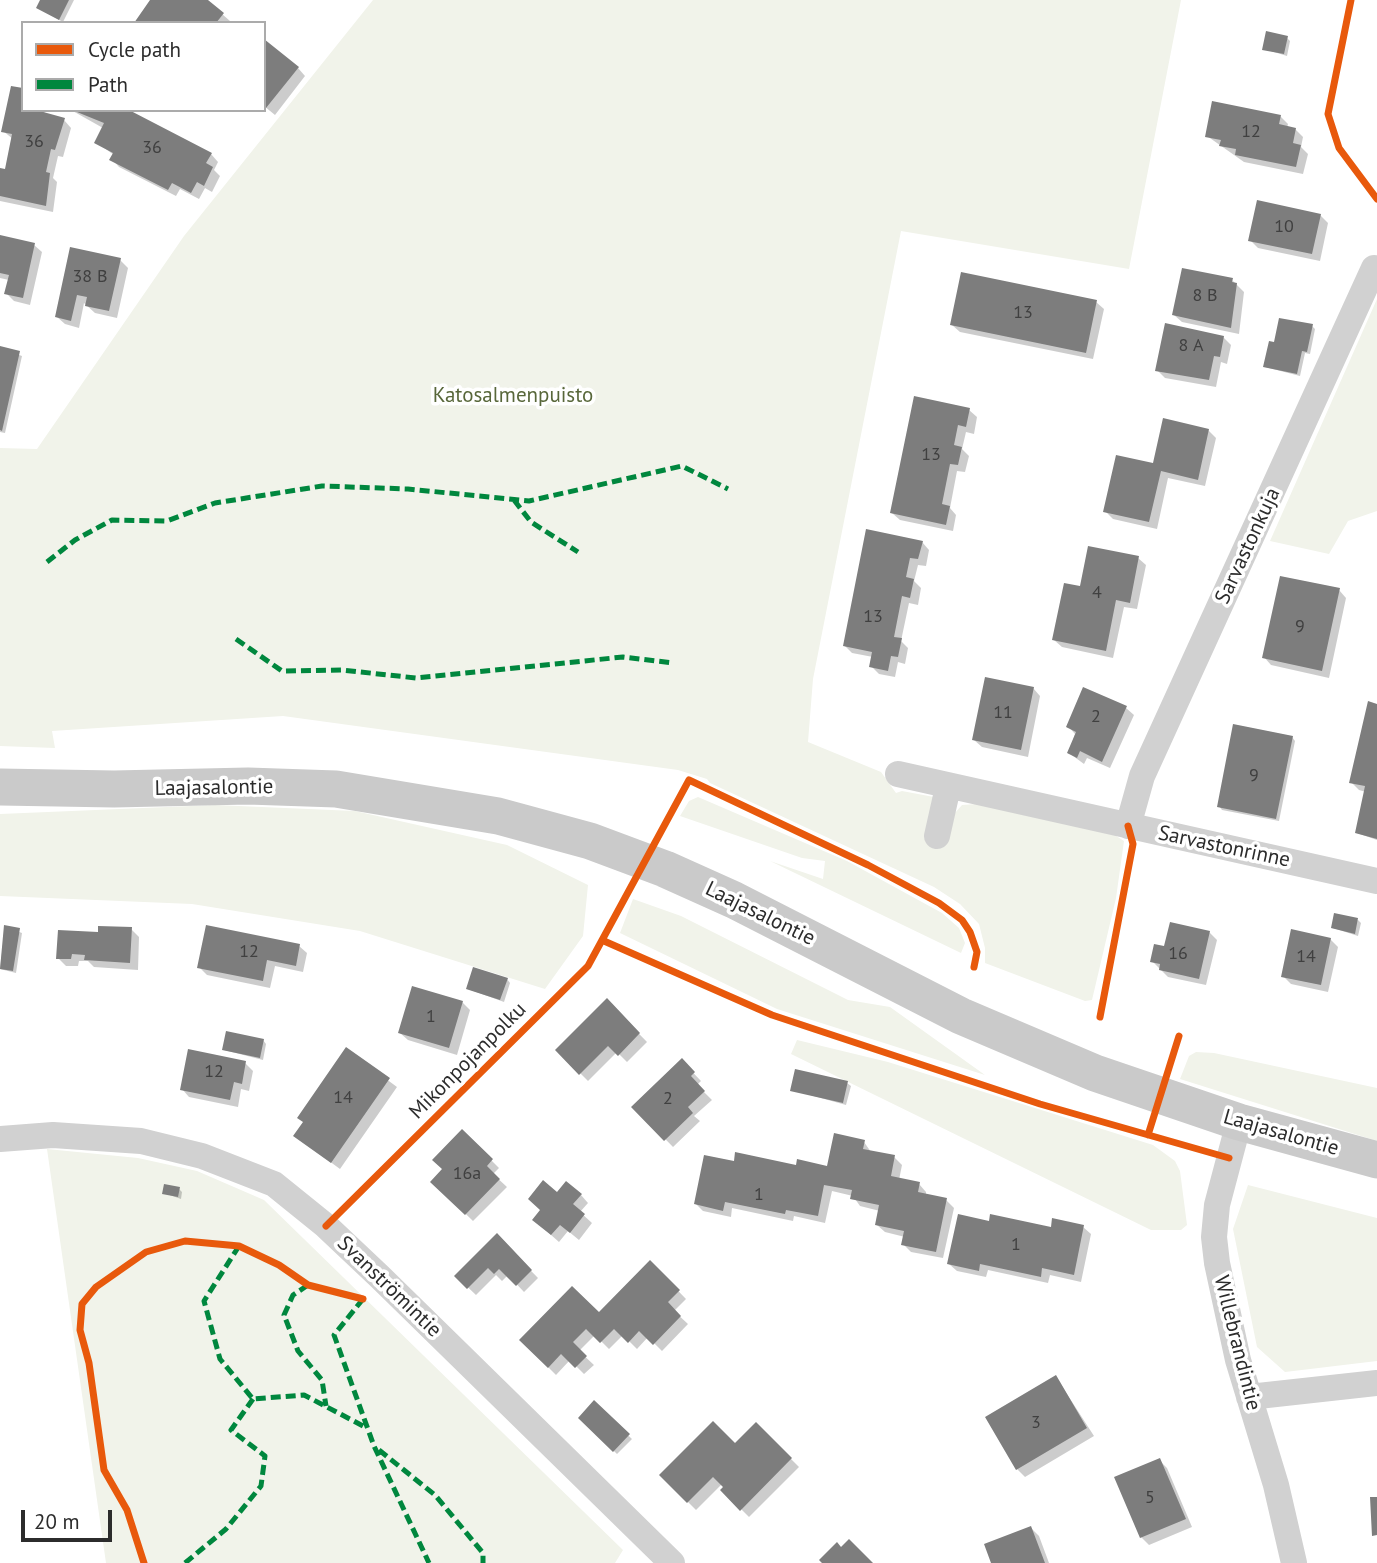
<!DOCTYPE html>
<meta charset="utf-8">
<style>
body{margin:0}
#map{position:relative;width:1377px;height:1563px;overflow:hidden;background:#fff;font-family:"PT Sans",sans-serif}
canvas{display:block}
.legend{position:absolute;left:21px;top:21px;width:245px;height:91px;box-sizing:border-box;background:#fff;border:2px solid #ababab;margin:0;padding:9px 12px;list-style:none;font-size:21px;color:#2c2c2c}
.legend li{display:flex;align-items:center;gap:14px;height:35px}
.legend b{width:35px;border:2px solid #ababab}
.scale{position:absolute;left:21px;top:1510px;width:91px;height:32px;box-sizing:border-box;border:4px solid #2c2c2c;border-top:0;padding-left:9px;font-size:21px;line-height:24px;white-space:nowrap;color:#2c2c2c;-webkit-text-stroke:5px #fff;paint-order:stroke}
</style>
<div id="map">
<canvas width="1377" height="1563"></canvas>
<ul class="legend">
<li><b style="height:9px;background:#e8590c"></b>Cycle path</li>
<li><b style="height:9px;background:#00873e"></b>Path</li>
</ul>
<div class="scale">20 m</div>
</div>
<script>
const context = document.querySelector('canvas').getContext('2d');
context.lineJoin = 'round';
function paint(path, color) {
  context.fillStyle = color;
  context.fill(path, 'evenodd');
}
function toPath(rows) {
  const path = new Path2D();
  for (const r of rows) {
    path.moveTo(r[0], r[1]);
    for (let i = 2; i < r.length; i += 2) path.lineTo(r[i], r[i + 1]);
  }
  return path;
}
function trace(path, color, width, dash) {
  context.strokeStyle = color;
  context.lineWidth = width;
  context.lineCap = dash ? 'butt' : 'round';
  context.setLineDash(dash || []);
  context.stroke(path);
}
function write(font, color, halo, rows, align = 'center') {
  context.font = font + ' "PT Sans",sans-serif';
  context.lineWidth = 7;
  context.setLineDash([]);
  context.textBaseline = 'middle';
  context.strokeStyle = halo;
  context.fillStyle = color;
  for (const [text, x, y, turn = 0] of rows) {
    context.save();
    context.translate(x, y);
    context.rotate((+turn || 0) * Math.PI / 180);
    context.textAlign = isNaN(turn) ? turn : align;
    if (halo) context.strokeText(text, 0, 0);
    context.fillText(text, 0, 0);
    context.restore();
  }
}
const green = toPath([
 [373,0,1181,0,1129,269,901,231,813,679,808,742,881,772,896,793,902,791,934,797,954,814,962,805,977,804,1110,832,1124,841,1116,898,1092,1000,1085,1001,985,963,985,948,979,924,960,904,934,887,710,783,707,779,678,770,283,716,52,731,55,748,0,746,0,448,37,449,184,236],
 [1377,299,1377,511,1348,521,1329,554,1270,541],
 [698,797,847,861,942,913,959,928,965,943,961,953,770,861,823,879,825,861,802,858,680,816,689,801],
 [215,805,355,811,507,845,588,885,583,936,545,989,360,931,192,904,0,896,0,814],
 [633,899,681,916,848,1000,890,1007,985,1075,777,1009,620,933],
 [797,1040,888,1062,1153,1145,1175,1161,1180,1171,1187,1225,1181,1230,1151,1230,791,1054],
 [1196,1052,1214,1053,1377,1088,1377,1141,1180,1079,1189,1056],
 [47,1149,138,1158,197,1171,264,1200,623,1550,615,1563,106,1563],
 [1248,1185,1377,1218,1377,1361,1285,1372,1257,1347,1233,1229]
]);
const shadow = toPath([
 [42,0,74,0,63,22,38,8],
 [154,0,206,0,230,21,136,23],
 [1287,38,1290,41,1287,56,1264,49],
 [298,68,305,76,275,115,264,106],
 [23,110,45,110,44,116,64,120,71,128,63,157,58,156,53,178,57,182,53,212,0,201,0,170,6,171,13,139,3,131],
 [71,110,125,110,211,154,218,162,214,170,220,176,212,192,205,188,199,199,180,189,176,196,119,167,112,159,114,155,96,142,103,128],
 [1280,116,1288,124,1287,128,1295,129,1303,137,1301,147,1308,154,1303,174,1244,162,1207,136],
 [1320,215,1328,223,1320,261,1258,248,1250,240],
 [0,237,34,245,42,252,30,305,14,301,6,293,9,280,0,278],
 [71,250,120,260,128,268,117,318,95,313,84,303,79,328,65,324,57,317],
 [1232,280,1244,292,1239,334,1182,322,1174,315],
 [1096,302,1104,309,1093,359,960,332,952,325],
 [1312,326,1315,329,1310,354,1305,353,1300,376,1265,367,1275,344],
 [1223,337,1231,345,1227,364,1221,362,1216,387,1165,378,1157,370],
 [0,348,22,356,5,433,0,432],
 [969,410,977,417,974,434,966,432,962,449,969,456,965,472,957,471,950,508,956,515,953,531,900,520,892,513],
 [1208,430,1216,438,1205,486,1168,478,1157,529,1113,519,1105,511,1154,465],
 [922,542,929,550,926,566,918,565,914,581,921,588,918,605,909,603,901,641,908,648,905,664,898,662,895,677,879,674,871,666,873,657,852,653,844,645],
 [1138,558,1146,565,1137,609,1124,607,1113,658,1062,647,1054,640,1081,588],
 [1339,590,1346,598,1329,678,1271,665,1264,657],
 [1033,688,1040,696,1028,757,982,747,974,740],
 [1377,705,1377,840,1357,833,1366,792,1359,790,1351,782],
 [1126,708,1134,715,1110,768,1087,758,1084,764,1069,753,1075,734,1068,726],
 [1292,737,1295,741,1279,821,1222,810,1219,806],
 [1358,920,1361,923,1358,936,1333,928],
 [5,927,22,933,16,973,0,969],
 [131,929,139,937,138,970,94,967,88,961,79,961,78,966,66,966,58,958,99,934],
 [1209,932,1217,940,1206,985,1168,977,1152,961,1165,949],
 [1330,939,1338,947,1328,992,1291,984,1283,976],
 [299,946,307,953,303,972,275,966,270,988,207,975,199,967],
 [507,979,510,983,504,1002,468,989],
 [607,1001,647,1042,627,1062,617,1052,588,1081,557,1050],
 [462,1002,470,1010,457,1055,408,1040,400,1033],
 [263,1040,266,1044,263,1060,224,1050],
 [347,1050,397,1087,340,1169,295,1136],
 [682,1061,701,1081,697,1085,712,1100,694,1116,700,1121,673,1147,634,1107],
 [245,1063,253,1071,249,1091,241,1089,238,1107,189,1097,182,1089],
 [847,1083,851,1086,846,1105,792,1090],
 [462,1131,499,1168,493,1174,507,1187,473,1221,433,1182,444,1170],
 [864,1142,871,1152,894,1157,902,1165,899,1180,919,1184,926,1192,926,1196,946,1200,954,1208,943,1258,911,1252,903,1244,905,1237,885,1232,877,1225,880,1211,860,1206,853,1196,832,1191,825,1223,794,1216,793,1221,732,1208,731,1217,703,1211,696,1204,735,1163,828,1168],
 [179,1189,182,1192,181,1199,164,1193],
 [581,1195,588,1203,580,1212,592,1223,579,1240,568,1231,559,1242,542,1227],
 [990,1223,1052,1229,1083,1227,1091,1234,1081,1282,1050,1275,1048,1283,988,1270,986,1277,957,1271,949,1264],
 [497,1236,538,1278,524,1292,508,1275,502,1281,496,1275,476,1295,456,1276],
 [650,1262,686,1299,674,1311,688,1324,662,1351,648,1337,637,1349,623,1335,609,1349,595,1335,579,1351,594,1365,584,1374,570,1360,556,1375,521,1340,599,1314],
 [1056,1377,1094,1436,1025,1477,1017,1469],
 [594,1403,632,1439,617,1454,580,1418],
 [756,1424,799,1467,749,1517,722,1490,725,1487,722,1484,696,1510,661,1475,735,1445],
 [1160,1461,1167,1468,1192,1527,1149,1545,1141,1537],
 [1031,1528,1039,1536,1049,1563,993,1563]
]);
const building = toPath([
 [40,0,69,0,59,20,36,8],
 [150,0,208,0,224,13,216,23,134,23],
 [1266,31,1288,36,1284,54,1262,50],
 [264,39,299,67,266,108,264,107],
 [11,86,23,88,23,110,36,110,65,118,55,150,51,149,46,172,50,173,46,206,0,196,0,168,5,169,12,134,1,132],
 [1212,101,1281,115,1279,124,1296,128,1293,143,1301,145,1296,167,1235,155,1236,149,1219,146,1221,140,1205,137],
 [72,110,129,110,212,153,206,163,213,167,204,186,197,182,191,193,172,183,168,190,109,160,113,153,94,143,104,123],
 [1257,200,1321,214,1312,254,1248,241],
 [0,235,35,243,23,298,4,294,9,275,0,273],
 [70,247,121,258,109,311,85,306,87,297,77,295,71,321,55,317],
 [1182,268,1233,278,1232,282,1237,283,1231,328,1172,315],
 [961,272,1097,300,1086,353,950,325],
 [1279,318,1313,324,1307,352,1302,351,1297,374,1263,367,1269,341,1274,342],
 [1165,323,1224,336,1220,357,1214,356,1209,380,1155,371],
 [0,346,20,351,2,431,0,430],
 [914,396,970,408,966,427,958,425,954,445,962,447,958,465,950,464,942,504,950,506,946,525,890,513],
 [1163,418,1209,429,1198,480,1161,471,1149,522,1103,512,1116,455,1153,463],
 [866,529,923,541,918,559,910,558,906,577,914,579,910,598,902,596,894,637,902,638,898,657,891,656,888,671,869,667,872,652,843,646],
 [1088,546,1139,556,1130,603,1116,600,1106,651,1052,640,1064,583,1080,586],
 [1280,576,1340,588,1322,671,1262,658],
 [985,677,1034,687,1021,750,972,740],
 [1083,687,1127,706,1102,762,1080,751,1077,758,1067,753,1076,732,1066,727],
 [1368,701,1377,704,1377,839,1355,833,1365,786,1349,783],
 [1233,724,1293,736,1276,819,1217,807],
 [1334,913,1358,918,1355,934,1331,928],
 [1170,922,1210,931,1199,979,1159,970,1160,964,1150,962,1154,944,1164,946],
 [4,925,20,928,13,971,0,969],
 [206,925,300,944,296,966,267,960,263,981,197,968],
 [98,926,132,927,130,963,84,960,85,955,72,954,71,959,56,959,58,930,98,932],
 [1291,929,1331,938,1321,985,1281,977],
 [473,967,508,978,500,1000,466,989],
 [412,986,463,1001,449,1048,398,1033],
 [607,998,640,1033,618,1056,608,1046,579,1075,555,1050],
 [226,1031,264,1039,260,1058,222,1050],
 [346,1047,390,1078,331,1163,293,1136,303,1122,297,1118],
 [188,1049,246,1061,242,1084,234,1082,230,1100,180,1090],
 [682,1058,695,1072,691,1076,705,1091,688,1107,693,1113,664,1141,631,1107],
 [795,1069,848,1081,843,1103,790,1091],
 [462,1129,493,1159,487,1166,500,1179,465,1215,430,1182,442,1169,432,1160],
 [834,1133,865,1140,863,1149,895,1155,891,1176,920,1182,918,1192,947,1198,936,1252,901,1245,904,1231,875,1225,879,1205,850,1199,852,1190,824,1185,818,1216,786,1210,785,1214,725,1202,723,1211,694,1204,704,1155,734,1161,735,1152,796,1165,797,1159,827,1166],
 [543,1180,557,1192,566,1181,582,1194,573,1204,585,1214,570,1233,560,1225,551,1235,532,1220,540,1210,528,1199],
 [164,1184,180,1187,178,1197,162,1194],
 [958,1214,989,1221,990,1214,1051,1227,1052,1218,1084,1225,1074,1275,1042,1268,1041,1277,980,1264,979,1271,947,1264],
 [497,1233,532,1270,516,1286,499,1269,494,1274,488,1268,467,1289,454,1276],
 [650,1260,680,1290,668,1302,681,1316,653,1345,639,1331,628,1343,614,1329,600,1343,586,1329,573,1342,587,1356,575,1368,561,1354,548,1368,519,1340,572,1286,599,1312],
 [1056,1375,1087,1428,1016,1470,985,1417],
 [594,1400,630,1434,613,1452,578,1418],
 [713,1421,735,1443,756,1422,792,1458,740,1511,720,1490,723,1487,713,1477,687,1503,659,1475],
 [1160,1458,1186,1519,1140,1538,1114,1477],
 [1370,1497,1377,1497,1377,1535,1372,1536],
 [1031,1526,1045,1563,991,1563,984,1544],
 [849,1539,873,1563,822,1563,819,1560,837,1542,841,1547]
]);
const minor = toPath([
 [898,774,1377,881],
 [1128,826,1142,776,1374,268],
 [937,836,948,787],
 [1239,1122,1217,1205,1214,1237,1217,1263,1238,1360,1276,1485,1294,1563],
 [0,1139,53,1135,141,1141,202,1156,274,1184,326,1226,380,1277,672,1563],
 [1249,1397,1377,1383]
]);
const secondary = toPath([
 [0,787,114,789,248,786,336,789,498,816,590,841,665,869,734,900,961,1016,1095,1073,1239,1122,1377,1160]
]);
const quiet = toPath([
 [514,500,531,522,578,552],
 [47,562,75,540,112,520,167,521,215,503,322,486,408,489,529,501,682,466,728,489],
 [236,639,282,671,342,670,416,678,623,657,674,663],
 [239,1246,204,1301,220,1359,253,1399,304,1395,367,1428],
 [308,1285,293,1295,284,1315,298,1351,322,1380,326,1406],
 [363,1299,334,1335,374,1446,429,1563],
 [379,1450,435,1495,483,1553,483,1563],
 [185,1563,226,1529,261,1486,265,1456,231,1430,253,1399]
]);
const cycleway = toPath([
 [1351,0,1328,114,1339,148,1377,199],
 [604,941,772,1015,1040,1104,1229,1158],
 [1100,1017,1133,844,1128,826],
 [1148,1135,1179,1036],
 [326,1226,588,966,689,780,868,865,939,903,962,920,970,932,977,952,974,967],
 [144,1563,127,1510,104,1470,89,1363,80,1330,82,1304,96,1287,146,1252,185,1241,239,1246,279,1265,308,1285,363,1299]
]);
const numberNames = [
 ["12",1251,132],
 ["36",34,142],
 ["36",152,148],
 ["10",1284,227],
 ["38 B",90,277],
 ["8 B",1205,296],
 ["13",1023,313],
 ["8 A",1191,346],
 ["13",931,455],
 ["4",1097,593],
 ["13",873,617],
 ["9",1300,627],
 ["11",1003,713],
 ["2",1096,717],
 ["9",1254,776],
 ["12",249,952],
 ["16",1178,954],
 ["14",1306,957],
 ["1",431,1017],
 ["12",214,1072],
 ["14",343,1098],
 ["2",668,1099],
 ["16a",467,1174],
 ["1",759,1195],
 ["1",1016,1245],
 ["3",1036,1423],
 ["5",1150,1498]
];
const parkNames = [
 ["Katosalmenpuisto",513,396]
];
const streetNames = [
 ["Sarvastonkuja",1248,546,-65],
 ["Laajasalontie",214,788,-1],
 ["Sarvastonrinne",1224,847,12],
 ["Laajasalontie",760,914,26],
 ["Mikonpojanpolku",468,1061,-45],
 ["Laajasalontie",1281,1133,16],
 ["Svanströmintie",389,1287,44],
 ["Willebrandintie",1237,1343,76]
];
paint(green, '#f1f3ea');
paint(shadow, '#0003');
paint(building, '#7d7d7d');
trace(minor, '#d1d1d1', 26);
trace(secondary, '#cacaca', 37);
trace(quiet, '#00873e', 5, [10, 5]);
trace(cycleway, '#e8590c', 7);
write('18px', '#404040', null, numberNames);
write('21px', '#58673a', '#fff', parkNames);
write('21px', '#2c2c2c', '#fff', streetNames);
</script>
